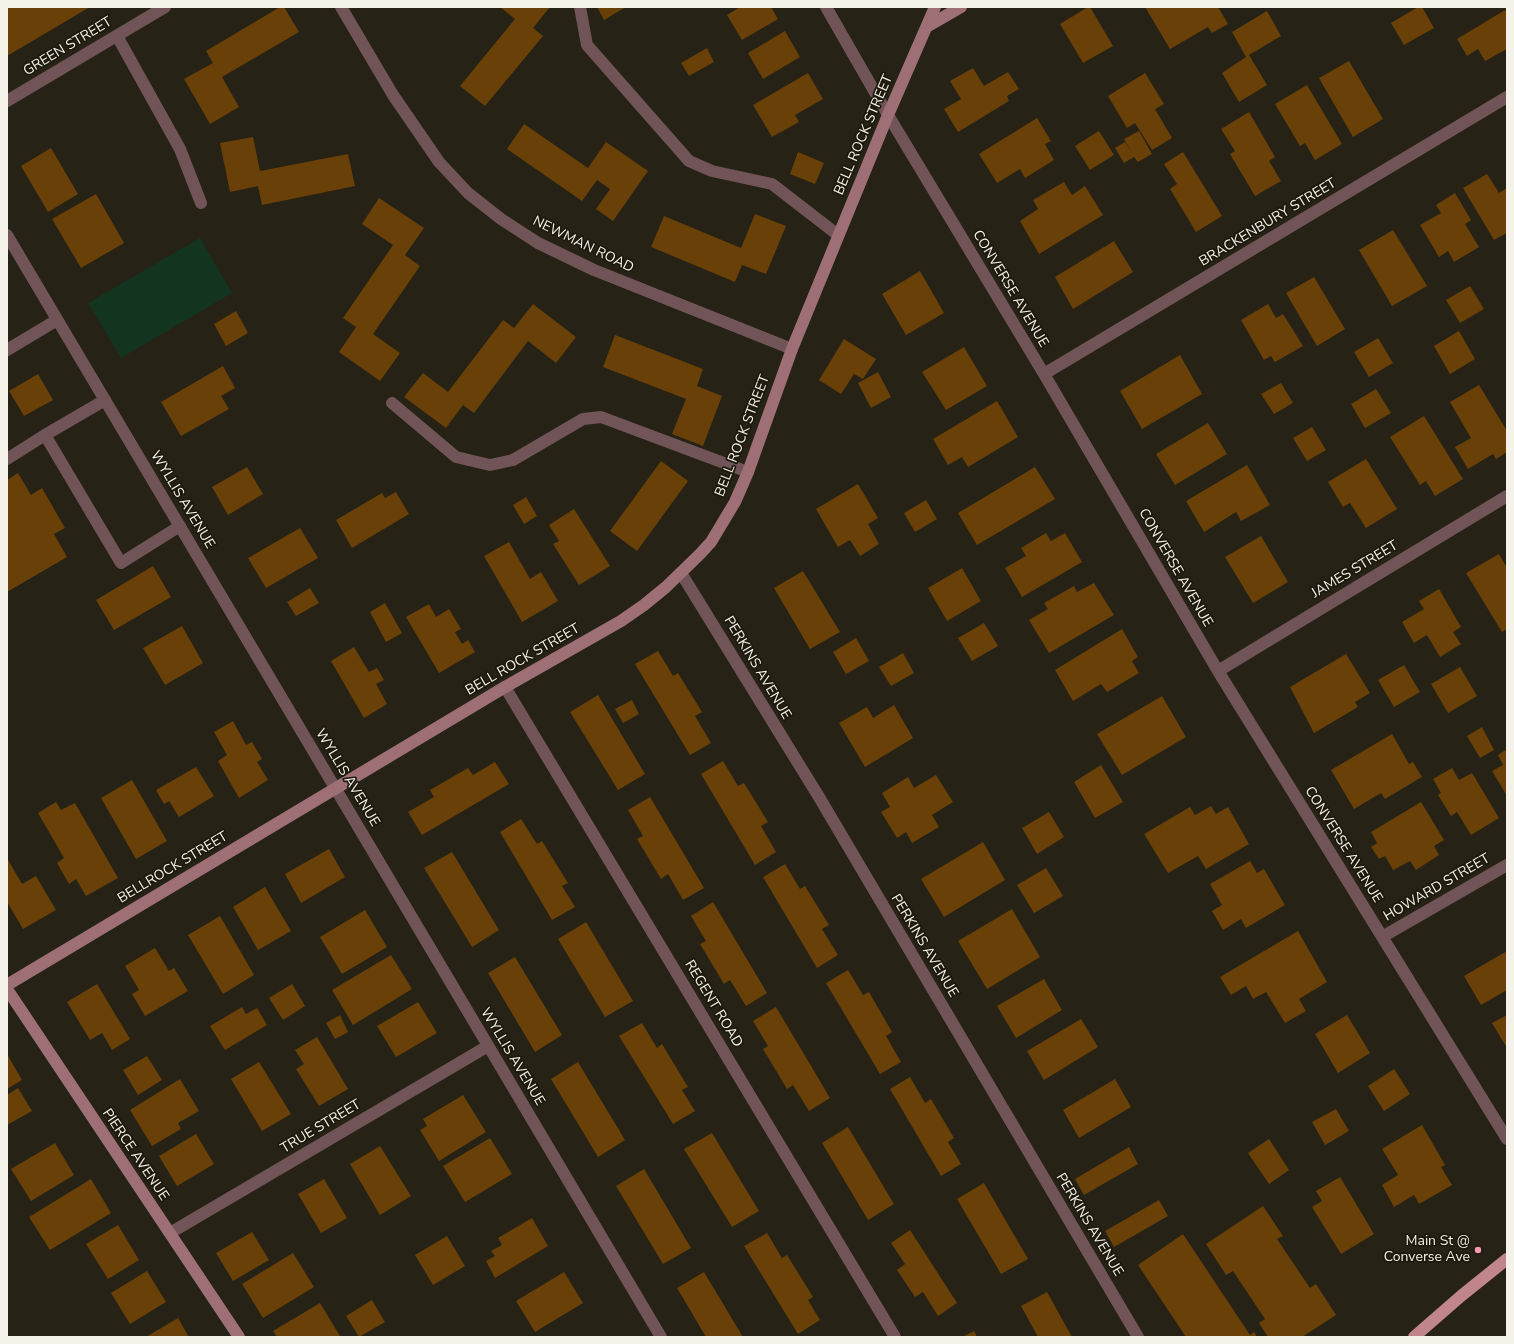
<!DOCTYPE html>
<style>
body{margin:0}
#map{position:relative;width:1514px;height:1344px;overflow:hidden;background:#262215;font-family:"Nunito Sans",sans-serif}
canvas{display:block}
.frame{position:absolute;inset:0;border:8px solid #f4f2e9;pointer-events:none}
</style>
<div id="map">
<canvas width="1514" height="1344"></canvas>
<div class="frame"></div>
</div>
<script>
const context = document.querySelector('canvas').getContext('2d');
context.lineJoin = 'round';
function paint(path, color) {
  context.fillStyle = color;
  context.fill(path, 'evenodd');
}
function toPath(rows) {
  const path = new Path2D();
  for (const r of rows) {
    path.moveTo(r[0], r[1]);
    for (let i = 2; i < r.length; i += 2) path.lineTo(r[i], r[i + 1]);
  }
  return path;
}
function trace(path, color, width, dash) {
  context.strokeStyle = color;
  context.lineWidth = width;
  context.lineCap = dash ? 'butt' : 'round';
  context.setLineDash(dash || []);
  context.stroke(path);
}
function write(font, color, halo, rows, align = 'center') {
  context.font = font + ' "Nunito Sans",sans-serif';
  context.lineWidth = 3.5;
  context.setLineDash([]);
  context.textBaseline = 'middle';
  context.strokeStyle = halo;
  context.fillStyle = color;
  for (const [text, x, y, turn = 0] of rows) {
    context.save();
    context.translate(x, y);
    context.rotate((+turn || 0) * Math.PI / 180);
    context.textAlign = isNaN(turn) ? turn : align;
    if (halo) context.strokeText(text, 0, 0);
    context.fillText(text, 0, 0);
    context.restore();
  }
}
const green = toPath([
 [200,238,232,293,121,358,88,303]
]);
const building = toPath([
 [7,7,90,7,7,56],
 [280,7,284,7,299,32,222,77,239,107,210,124,184,79,213,63,206,51],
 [500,7,550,7,533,28,543,36,485,106,460,86,515,19],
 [597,7,626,7,604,20],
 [740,7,771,7,778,19,742,40,727,15],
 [1088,7,1090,7,1113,46,1083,63,1060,24],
 [1145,7,1218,7,1228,24,1212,33,1208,27,1170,49],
 [1418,7,1422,7,1434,28,1404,45,1391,23],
 [1505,10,1507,14,1507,49,1485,61,1478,49,1467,56,1457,39],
 [1267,11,1281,36,1249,55,1267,85,1239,102,1222,73,1246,57,1232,32],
 [785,31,800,57,763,79,748,53],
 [707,48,714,62,689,76,681,63],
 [1349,61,1383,119,1353,137,1319,78],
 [973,68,984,86,1008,72,1019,89,1007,96,1009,101,958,132,944,109,961,99,950,81],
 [808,73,823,99,795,115,799,122,772,137,753,105],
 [1145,73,1164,104,1155,109,1172,138,1152,150,1135,123,1127,128,1108,96],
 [1307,85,1342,144,1315,160,1305,143,1300,146,1275,104],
 [1249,112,1275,157,1269,161,1281,181,1255,196,1230,154,1235,151,1221,129],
 [1037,118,1051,141,1045,144,1054,160,1025,178,1020,169,997,183,979,154],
 [524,124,588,168,606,142,648,171,613,221,596,209,610,189,597,180,582,201,507,149],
 [1099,131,1114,155,1090,170,1075,146],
 [1139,131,1152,154,1138,162,1134,157,1124,163,1115,148,1125,142,1132,153,1124,139],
 [253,137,260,171,348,154,355,186,262,205,258,186,230,192,220,143],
 [51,148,78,194,48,212,21,166],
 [798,152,824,163,815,184,790,174],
 [1183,152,1222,216,1196,232,1170,189,1177,184,1164,164],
 [1487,174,1499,193,1507,188,1507,233,1494,240,1463,188],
 [1064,182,1072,195,1085,186,1103,215,1039,254,1020,221,1038,209,1033,200],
 [1455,193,1471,220,1465,224,1479,247,1454,262,1448,251,1439,257,1420,225,1441,213,1436,205],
 [96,194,124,243,81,268,52,219],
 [379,198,424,228,405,255,420,266,373,334,400,353,380,381,339,352,356,327,343,318,393,245,362,224],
 [755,214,786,226,766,274,742,265,735,282,651,247,664,216,741,248],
 [1393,230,1427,286,1392,306,1359,250],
 [1114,241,1133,272,1073,309,1055,277],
 [920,271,944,313,906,335,882,294],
 [1314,277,1345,329,1317,346,1286,293],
 [1470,286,1484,309,1460,323,1446,300],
 [533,304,576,337,556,363,528,341,474,413,463,405,446,428,404,397,423,373,448,392,503,320,514,328],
 [1268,304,1276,318,1283,314,1303,346,1275,362,1271,356,1264,360,1241,320],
 [236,311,248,333,226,346,214,324],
 [1459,331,1475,359,1450,374,1434,346],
 [615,335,703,369,697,386,722,396,703,446,672,434,686,399,603,367],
 [1378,338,1393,363,1369,377,1354,352],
 [844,339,876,359,863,379,854,374,841,394,819,380],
 [964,347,987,386,946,410,922,372],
 [1180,355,1202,394,1142,429,1120,391],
 [223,366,235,388,221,396,229,409,181,436,161,402],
 [878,372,891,397,871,408,858,383],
 [38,374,53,400,24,416,9,391],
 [1281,383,1293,403,1274,414,1261,394],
 [1479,385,1507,431,1507,452,1496,459,1493,454,1468,469,1455,447,1471,438,1450,402],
 [1376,389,1391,413,1365,428,1351,404],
 [997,401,1018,437,968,467,962,457,948,465,933,439],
 [1424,416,1463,479,1435,496,1426,481,1420,485,1390,437],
 [1208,423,1227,454,1175,485,1156,454],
 [1312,427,1326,450,1307,461,1293,438],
 [1366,459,1397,509,1366,528,1350,503,1343,507,1328,482],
 [661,461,688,481,637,551,610,531],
 [1247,465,1270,505,1241,521,1236,512,1204,532,1186,501],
 [247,467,263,494,228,515,212,487],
 [1035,467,1055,499,977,545,958,513],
 [18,473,31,495,42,488,65,528,54,534,67,557,7,592,7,480],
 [858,484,878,518,868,524,879,544,860,556,850,540,838,547,816,509],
 [396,492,409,514,352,548,336,520,382,493,385,498],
 [526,497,537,516,524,524,513,505],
 [926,500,937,519,915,532,904,513],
 [574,509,610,566,579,585,553,544,559,541,549,525],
 [300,528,318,558,266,588,248,558],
 [1046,533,1051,541,1065,533,1082,562,1022,597,1005,568,1026,556,1021,548],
 [1261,536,1288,582,1253,603,1225,557],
 [509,542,530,579,541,572,558,601,522,622,484,556],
 [1499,554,1507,568,1507,629,1502,632,1466,573],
 [153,566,171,597,114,630,96,600],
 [962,568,981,601,947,621,928,588],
 [803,571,840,632,810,649,774,588],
 [1094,583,1114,615,1049,653,1029,620,1048,609,1044,603,1074,586,1077,592],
 [310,588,319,603,296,616,287,602],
 [1439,589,1461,627,1453,632,1461,644,1440,657,1427,635,1414,643,1402,622,1424,609,1419,601],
 [385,603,402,633,386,642,370,612],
 [429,604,436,617,449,609,461,629,455,632,462,644,468,640,475,652,439,673,406,617],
 [984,623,998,646,972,661,958,638],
 [182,626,203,663,165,685,143,648],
 [1122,629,1138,657,1132,661,1139,673,1107,692,1101,684,1073,701,1055,670],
 [856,638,869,661,846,674,833,652],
 [354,647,369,672,377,668,384,680,376,684,387,704,364,718,331,661],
 [658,651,673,676,678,673,702,712,695,716,711,743,690,755,635,664],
 [903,653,914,673,891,686,879,667],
 [1346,654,1370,693,1355,702,1358,707,1314,733,1290,687],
 [1404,665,1420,692,1394,707,1378,680],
 [1460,667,1477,696,1448,713,1431,684],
 [598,695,645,774,618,790,570,712],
 [1162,696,1186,737,1122,775,1097,734],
 [632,700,639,714,623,723,615,709],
 [894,705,913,738,865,767,839,723,867,707,873,718],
 [233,721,246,745,252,742,262,759,257,762,268,780,239,798,218,761,227,755,214,732],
 [1482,727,1494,750,1480,758,1467,736],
 [1392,734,1409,764,1413,762,1422,777,1385,799,1381,793,1354,809,1331,770],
 [1507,749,1507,796,1492,771,1503,765,1498,755],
 [723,761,738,786,744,783,768,822,761,826,776,852,755,865,701,774],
 [495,762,509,784,422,835,408,812,434,797,430,790,468,768,473,775],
 [1101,765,1123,802,1095,818,1074,782],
 [196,767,214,796,179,817,169,801,164,804,156,790],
 [1452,768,1459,780,1472,773,1499,818,1471,835,1457,812,1451,816,1438,795,1441,793,1433,779],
 [936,775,953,802,932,815,939,827,912,843,906,832,897,838,881,812,890,807,882,793,908,777,914,788],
 [132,780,167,841,136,859,101,798],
 [650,797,704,888,683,900,668,874,661,879,637,839,643,836,628,810],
 [56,802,61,810,75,803,118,878,86,896,76,879,69,884,57,863,64,858,38,813],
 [1421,802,1444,840,1434,846,1439,855,1416,870,1410,861,1393,870,1385,856,1379,859,1371,847,1377,843,1371,832],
 [1211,806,1216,814,1228,807,1249,844,1206,869,1198,856,1168,873,1144,834,1190,807,1195,815],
 [1049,812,1064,837,1037,854,1022,828],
 [521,819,537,844,542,841,568,883,562,886,575,907,552,920,500,832],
 [983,842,1005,880,944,917,921,879],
 [329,849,345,877,301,903,285,874],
 [452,852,499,930,472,947,424,868],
 [7,858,22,884,36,876,56,910,23,929,7,902],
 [1250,861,1257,873,1264,869,1285,905,1246,928,1241,919,1223,930,1212,911,1222,905,1210,884],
 [785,864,800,889,805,886,829,925,822,929,838,955,817,968,763,877],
 [1046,868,1063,896,1034,913,1017,885],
 [265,887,291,931,258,950,233,907],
 [713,902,767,993,746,1006,730,980,724,984,700,944,706,941,691,916],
 [1012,909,1040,957,987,989,958,941],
 [365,910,387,947,342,974,320,937],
 [220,916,254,975,223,994,188,935],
 [586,922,633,1001,605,1017,558,939],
 [1298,931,1327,982,1299,999,1306,1011,1285,1023,1266,992,1253,999,1246,986,1231,995,1220,977],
 [155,948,169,971,174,968,188,991,145,1016,132,994,139,990,125,966],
 [1507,951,1507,990,1481,1005,1464,976],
 [391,955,412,989,353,1025,332,990],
 [515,957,562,1035,535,1052,488,973],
 [848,970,863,995,869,992,892,1032,886,1036,901,1062,880,1074,826,983],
 [1044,979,1062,1010,1016,1038,997,1006],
 [97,984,130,1039,112,1050,102,1033,90,1040,67,1002],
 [292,984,305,1006,283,1020,269,998],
 [418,1002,437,1033,396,1057,377,1026],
 [242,1007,246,1014,257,1008,267,1025,225,1050,210,1026],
 [776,1007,830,1098,809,1111,793,1085,787,1089,763,1049,768,1046,753,1021],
 [340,1015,348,1032,335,1039,326,1023],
 [1347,1015,1370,1053,1338,1073,1315,1034],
 [1507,1015,1507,1048,1492,1023],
 [1081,1019,1098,1047,1044,1080,1027,1051],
 [642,1023,657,1048,662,1044,688,1087,682,1090,695,1111,673,1124,619,1036],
 [317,1037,348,1089,319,1106,296,1069,304,1064,295,1050],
 [7,1054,22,1080,7,1089],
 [147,1056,162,1080,138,1095,123,1070],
 [259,1062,291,1114,262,1131,231,1079],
 [578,1062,625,1140,598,1157,551,1079],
 [1394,1069,1410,1094,1384,1111,1368,1086],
 [910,1077,925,1103,931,1099,954,1138,948,1142,961,1164,941,1176,890,1089],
 [180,1079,199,1111,178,1123,181,1129,152,1146,130,1110],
 [1115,1079,1131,1107,1079,1138,1063,1110],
 [18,1088,32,1111,7,1125,7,1095],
 [463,1095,486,1132,439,1161,420,1130,427,1126,423,1119],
 [1336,1109,1349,1131,1325,1145,1312,1122],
 [1422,1125,1445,1165,1441,1167,1452,1185,1419,1204,1414,1195,1394,1207,1382,1185,1398,1175,1382,1149],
 [848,1127,894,1204,868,1220,822,1143],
 [712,1133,759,1211,732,1227,684,1149],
 [196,1134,214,1164,177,1186,159,1156],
 [490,1138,512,1174,465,1202,443,1166],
 [1269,1139,1289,1170,1269,1184,1248,1153],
 [55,1143,74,1175,31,1201,11,1169],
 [380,1146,411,1196,380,1215,350,1164],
 [1129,1147,1138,1164,1084,1195,1075,1179],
 [644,1169,691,1248,663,1264,616,1186],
 [1340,1177,1374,1234,1341,1254,1312,1207,1322,1201,1316,1191],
 [91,1179,111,1213,50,1250,29,1217],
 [324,1179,347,1218,321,1233,298,1194],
 [984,1183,1028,1259,1001,1274,957,1199],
 [1159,1200,1168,1216,1114,1247,1105,1231],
 [1263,1206,1283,1236,1277,1239,1310,1288,1316,1284,1336,1315,1302,1337,1268,1337,1259,1323,1265,1319,1233,1271,1226,1275,1206,1244],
 [532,1218,548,1246,495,1278,486,1261,495,1256,491,1251,502,1245,498,1238],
 [118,1225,139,1260,108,1279,86,1244],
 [910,1230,957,1303,938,1316,923,1292,915,1297,897,1270,905,1264,891,1243],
 [252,1232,269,1260,233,1281,216,1253],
 [767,1233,782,1258,787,1255,813,1297,808,1300,820,1320,798,1334,744,1246],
 [1183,1234,1250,1335,1254,1332,1257,1337,1186,1337,1138,1265],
 [447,1236,465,1266,433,1285,415,1255],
 [293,1253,314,1287,263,1318,242,1284],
 [147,1271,166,1302,130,1324,111,1293],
 [564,1272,583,1303,535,1332,516,1301],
 [704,1272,743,1337,706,1337,677,1288],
 [1047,1292,1072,1337,1038,1337,1021,1306],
 [372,1300,385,1322,359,1337,346,1316],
 [320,1303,340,1336,337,1337,277,1337,273,1331],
 [178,1318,189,1337,146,1337],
 [974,1331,977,1337,962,1337]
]);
const lane = toPath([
 [580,7,587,45,689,161,712,171,772,184,838,235],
 [117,36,180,149,201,203],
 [7,350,57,320],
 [105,400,45,435,121,563,180,526],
 [392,403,456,457,490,465,513,460,583,419,601,417,748,472],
 [7,459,45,435]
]);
const street = toPath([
 [341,7,393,95,439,162,468,193,501,219,538,243,594,270,792,349],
 [826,7,888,115,1044,374,1218,671,1507,1139],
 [7,101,165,7],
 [7,235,661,1337],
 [1044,374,1507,97],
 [681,573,819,797,1138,1337],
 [1218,671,1507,496],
 [505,687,895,1337],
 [1382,937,1507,865],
 [170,1233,488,1046]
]);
const secondary = toPath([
 [928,26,961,7],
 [7,985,505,687,621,621,644,605,666,587,700,554,711,542,735,502,748,472,792,349,888,115,935,7],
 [7,989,239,1337]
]);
const primary = toPath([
 [1414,1337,1461,1296,1507,1259]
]);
const markers = [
 [1478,1250,4,"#f19ab2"]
];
const streetNames = [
 ["GREEN STREET",68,47,-31],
 ["BELL ROCK STREET",864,135,-67],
 ["BRACKENBURY STREET",1268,223,-31],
 ["NEWMAN ROAD",583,245,26],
 ["CONVERSE AVENUE",1010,289,59],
 ["BELL ROCK STREET",743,436,-69],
 ["WYLLIS AVENUE",182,500,59],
 ["CONVERSE AVENUE",1175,568,60],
 ["JAMES STREET",1355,570,-31],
 ["BELL ROCK STREET",523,660,-30],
 ["PERKINS AVENUE",757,668,59],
 ["WYLLIS AVENUE",347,778,59],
 ["CONVERSE AVENUE",1343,845,58],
 ["BELLROCK STREET",173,868,-31],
 ["HOWARD STREET",1437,888,-30],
 ["PERKINS AVENUE",924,946,59],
 ["REGENT ROAD",713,1004,59],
 ["WYLLIS AVENUE",512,1057,59],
 ["TRUE STREET",321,1127,-31],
 ["PIERCE AVENUE",135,1155,56],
 ["PERKINS AVENUE",1089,1225,59]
];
const poiNames = [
 ["Main St @",1470,1242],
 ["Converse Ave",1470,1258]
];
paint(green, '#133520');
paint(building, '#694007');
trace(lane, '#715457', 12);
trace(street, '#715457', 12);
trace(secondary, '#9e7075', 12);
trace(primary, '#c1858c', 12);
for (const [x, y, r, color] of markers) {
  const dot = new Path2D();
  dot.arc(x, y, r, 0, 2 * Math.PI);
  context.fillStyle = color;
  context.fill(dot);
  trace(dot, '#1d190c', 1.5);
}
write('14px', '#f4f2e9', '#1d190c', streetNames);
write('14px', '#f4f2e9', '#1d190c', poiNames, 'right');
</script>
